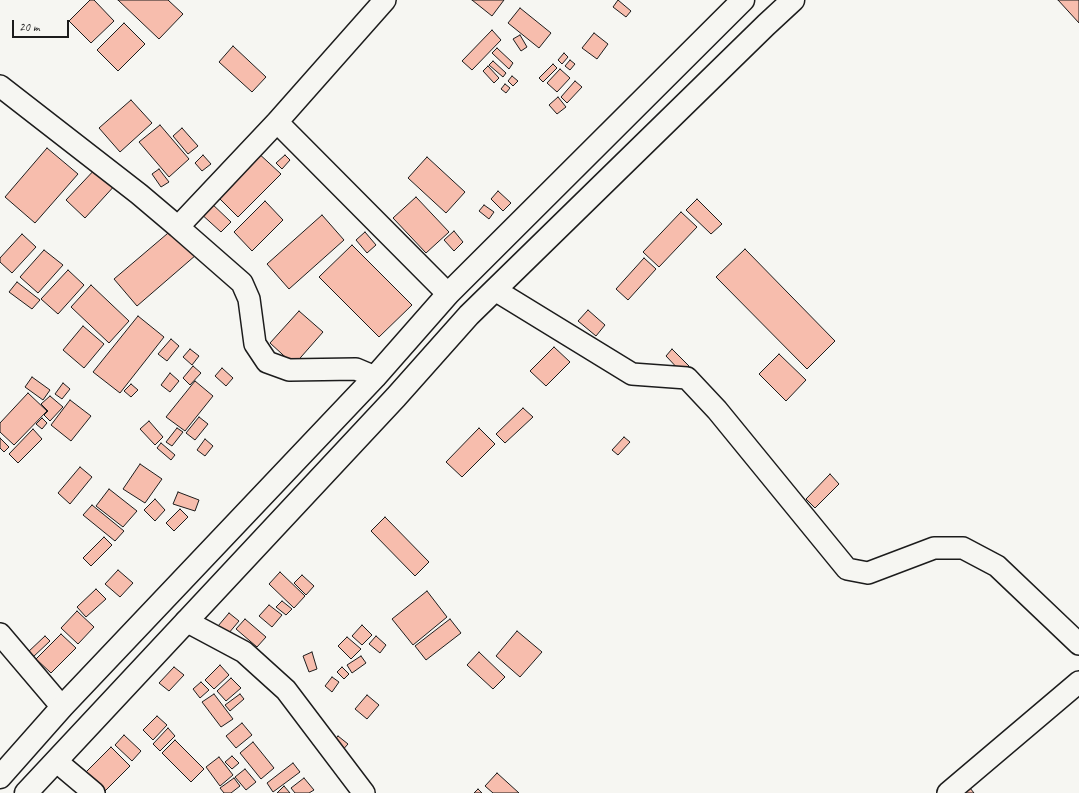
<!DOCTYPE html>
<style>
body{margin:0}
#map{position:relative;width:1079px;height:793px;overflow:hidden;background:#f6f6f2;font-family:Caveat,sans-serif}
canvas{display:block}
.scale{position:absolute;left:12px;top:20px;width:57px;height:18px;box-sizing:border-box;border:2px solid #1c1c1c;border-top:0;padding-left:5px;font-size:12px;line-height:14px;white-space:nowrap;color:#1c1c1c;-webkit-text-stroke:3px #f6f6f2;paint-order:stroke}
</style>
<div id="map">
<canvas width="1079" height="793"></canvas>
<div class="scale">20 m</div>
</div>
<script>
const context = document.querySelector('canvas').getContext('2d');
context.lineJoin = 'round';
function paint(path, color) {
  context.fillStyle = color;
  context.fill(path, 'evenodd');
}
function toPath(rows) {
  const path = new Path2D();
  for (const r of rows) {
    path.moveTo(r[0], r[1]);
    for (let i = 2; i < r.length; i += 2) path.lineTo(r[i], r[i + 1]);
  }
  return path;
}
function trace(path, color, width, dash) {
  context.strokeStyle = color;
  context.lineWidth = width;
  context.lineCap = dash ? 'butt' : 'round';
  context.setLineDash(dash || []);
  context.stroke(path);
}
const building = toPath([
 [90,0,94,0,114,21,91,43,69,21,90,0],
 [118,0,168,0,183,14,159,39,118,0],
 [472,0,504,0,492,16,472,0],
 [618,0,631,11,626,17,613,7,618,0],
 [1058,0,1079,0,1079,23,1058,0],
 [520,8,551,33,539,48,508,23,520,8],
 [124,23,145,44,118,71,97,50,124,23],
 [492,30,501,40,472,70,462,61,492,30],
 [594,33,608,44,597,59,582,48,594,33],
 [520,35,527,47,521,51,513,39,520,35],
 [233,46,266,77,252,92,219,62,233,46],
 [497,48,513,63,509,69,492,53,497,48],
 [564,53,568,57,562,64,558,60,564,53],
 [570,60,575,64,570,70,565,66,570,60],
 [493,61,506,73,503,77,489,65,493,61],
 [553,64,557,68,543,82,539,78,553,64],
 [488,66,499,78,494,83,483,71,488,66],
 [560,69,570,78,557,92,547,83,560,69],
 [512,76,518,81,513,86,508,81,512,76],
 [575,81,582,87,567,103,561,97,575,81],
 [505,84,510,88,506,93,501,89,505,84],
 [558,97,566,107,557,114,549,105,558,97],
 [131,100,152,123,120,152,99,128,131,100],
 [160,125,189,159,169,177,139,142,160,125],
 [182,128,198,146,188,154,173,136,182,128],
 [47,148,78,174,35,223,5,197,47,148],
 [256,151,281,174,238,217,214,193,256,151],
 [203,155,211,164,202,171,195,163,203,155],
 [285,155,290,160,282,169,276,163,285,155],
 [427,157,465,192,446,213,408,178,427,157],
 [98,166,117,183,85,218,66,200,98,166],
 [159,169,169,182,161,187,152,174,159,169],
 [498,191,511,203,503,211,491,199,498,191],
 [416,197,449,232,426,253,393,218,416,197],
 [697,199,722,224,711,234,686,210,697,199],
 [209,201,231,222,221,232,199,212,209,201],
 [265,201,283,220,252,251,234,232,265,201],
 [484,205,494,212,489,219,479,211,484,205],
 [681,212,697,227,659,267,643,252,681,212],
 [322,215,344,240,289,289,267,264,322,215],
 [174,228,196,255,137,306,114,279,174,228],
 [454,231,463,242,454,251,444,240,454,231],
 [365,232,376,245,367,253,356,240,365,232],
 [22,234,36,247,12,273,0,262,0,258,22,234],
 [352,245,412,305,379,337,319,277,352,245],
 [745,249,835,341,807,369,716,277,745,249],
 [44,250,63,265,38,293,20,277,44,250],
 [644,258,656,269,628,300,616,289,644,258],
 [68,270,84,285,58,314,41,299,68,270],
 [17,282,40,300,32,309,9,292,17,282],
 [91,285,129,321,109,343,71,307,91,285],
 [588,310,605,325,596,336,578,321,588,310],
 [299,311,323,332,294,365,270,343,299,311],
 [138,316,164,337,120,393,93,372,138,316],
 [83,326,104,344,84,368,63,350,83,326],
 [171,339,179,346,167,361,158,354,171,339],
 [554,347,570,362,546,386,530,371,554,347],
 [190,349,199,356,192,365,183,357,190,349],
 [672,349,689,366,682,373,666,356,672,349],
 [779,354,806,380,786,401,759,374,779,354],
 [193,366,201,373,190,385,183,378,193,366],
 [222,368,233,378,226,386,215,376,222,368],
 [170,373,179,381,170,392,161,385,170,373],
 [32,377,50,390,43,400,25,387,32,377],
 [195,381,213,396,185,431,166,417,195,381],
 [63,383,70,389,62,399,55,394,63,383],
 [131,384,138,390,131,397,124,391,131,384],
 [28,393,47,411,14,445,0,432,0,423,28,393],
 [50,396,63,407,50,421,44,415,48,411,41,404,50,396],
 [70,400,91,416,71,441,51,425,70,400],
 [523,408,533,417,505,443,496,434,523,408],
 [199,417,208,424,195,440,186,433,199,417],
 [42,418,47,423,42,429,36,424,42,418],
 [149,421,163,437,155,445,140,429,149,421],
 [177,428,183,432,172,446,166,442,177,428],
 [479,428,495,444,462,477,446,462,479,428],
 [33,429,42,439,18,463,9,454,33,429],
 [624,437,630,442,618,455,612,450,624,437],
 [0,438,9,447,4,452,0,448,0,438],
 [205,439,213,446,205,456,197,450,205,439],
 [161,443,175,455,171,460,157,448,161,443],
 [140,464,162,479,145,503,123,489,140,464],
 [80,467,92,477,70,504,58,493,80,467],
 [830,474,839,484,815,508,806,499,830,474],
 [109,489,137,511,123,527,96,506,109,489],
 [178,492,199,500,195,511,173,504,178,492],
 [155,499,165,510,155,521,144,510,155,499],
 [92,505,124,531,115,541,83,515,92,505],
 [180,509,188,517,174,531,166,523,180,509],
 [385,517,429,562,415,576,371,531,385,517],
 [104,537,112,545,91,566,83,558,104,537],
 [118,570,133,583,120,597,105,584,118,570],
 [280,572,305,596,294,608,269,584,280,572],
 [302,575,314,586,306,595,294,583,302,575],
 [96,589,106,599,86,617,77,607,96,589],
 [427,591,447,617,413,645,392,619,427,591],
 [282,601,292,609,286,615,276,607,282,601],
 [269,605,282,615,272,627,259,616,269,605],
 [77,611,94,627,78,644,61,628,77,611],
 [229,613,239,621,228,634,218,626,229,613],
 [245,619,266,637,257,647,236,629,245,619],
 [450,619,461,633,426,660,415,646,450,619],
 [362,625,372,635,362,645,352,636,362,625],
 [517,631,542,652,520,677,496,656,517,631],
 [61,634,76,648,51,673,36,659,61,634],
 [45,636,50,641,32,658,27,653,45,636],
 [376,636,386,645,380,653,369,644,376,636],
 [347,637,361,649,351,659,338,646,347,637],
 [312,652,317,669,309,672,303,656,312,652],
 [479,652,505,677,493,689,467,665,479,652],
 [361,656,366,663,352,673,347,665,361,656],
 [220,665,229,675,214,689,205,680,220,665],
 [174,667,184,675,169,691,159,683,174,667],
 [342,667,349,674,344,679,337,672,342,667],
 [332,677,339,682,332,692,325,686,332,677],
 [231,678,241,688,226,701,217,691,231,678],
 [201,682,209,690,200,698,193,689,201,682],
 [214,694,233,719,221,727,202,702,214,694],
 [240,694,244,699,230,711,225,705,240,694],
 [367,695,379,705,367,719,355,709,367,695],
 [157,716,167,725,153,740,143,730,157,716],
 [242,723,252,735,236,748,226,736,242,723],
 [168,728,175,736,160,751,153,744,168,728],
 [124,735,141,751,132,761,115,745,124,735],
 [338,736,348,744,340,753,330,745,338,736],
 [175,740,204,769,191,782,162,753,175,740],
 [253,742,274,768,261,779,240,753,253,742],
 [111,747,130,766,105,791,85,773,111,747],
 [232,756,239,763,232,769,225,762,232,756],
 [219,757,233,775,220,786,206,767,219,757],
 [293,763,300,772,273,792,267,783,293,763],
 [245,769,256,782,246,790,235,777,245,769],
 [497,773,519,793,493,793,485,786,497,773],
 [234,778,240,786,231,793,224,793,220,788,234,778],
 [304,778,314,790,309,793,295,793,291,788,304,778],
 [284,786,290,793,277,793,284,786],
 [970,788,974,793,962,793,970,788],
 [478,789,482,793,474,793,478,789]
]);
const minor = toPath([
 [0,86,139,194,178,227,277,122,385,0],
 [277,122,448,294],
 [178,227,242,283,249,299,255,344,267,362,289,370,356,369,375,377],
 [495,290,632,374,687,378,717,410,847,569,868,573,934,548,963,548,997,566,1079,644],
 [186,621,244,652,286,690,364,793],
 [0,634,62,707],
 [56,761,94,793],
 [948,793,1079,682]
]);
const primary = toPath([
 [0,777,62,707,375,377,448,294,743,0],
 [26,793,396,397,469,315,766,25,793,0]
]);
paint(building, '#f7bdad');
trace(building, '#1c1c1c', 1);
trace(minor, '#1c1c1c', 24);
trace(primary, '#1c1c1c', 25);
trace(minor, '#f6f6f2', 21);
trace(primary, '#f6f6f2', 22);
</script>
